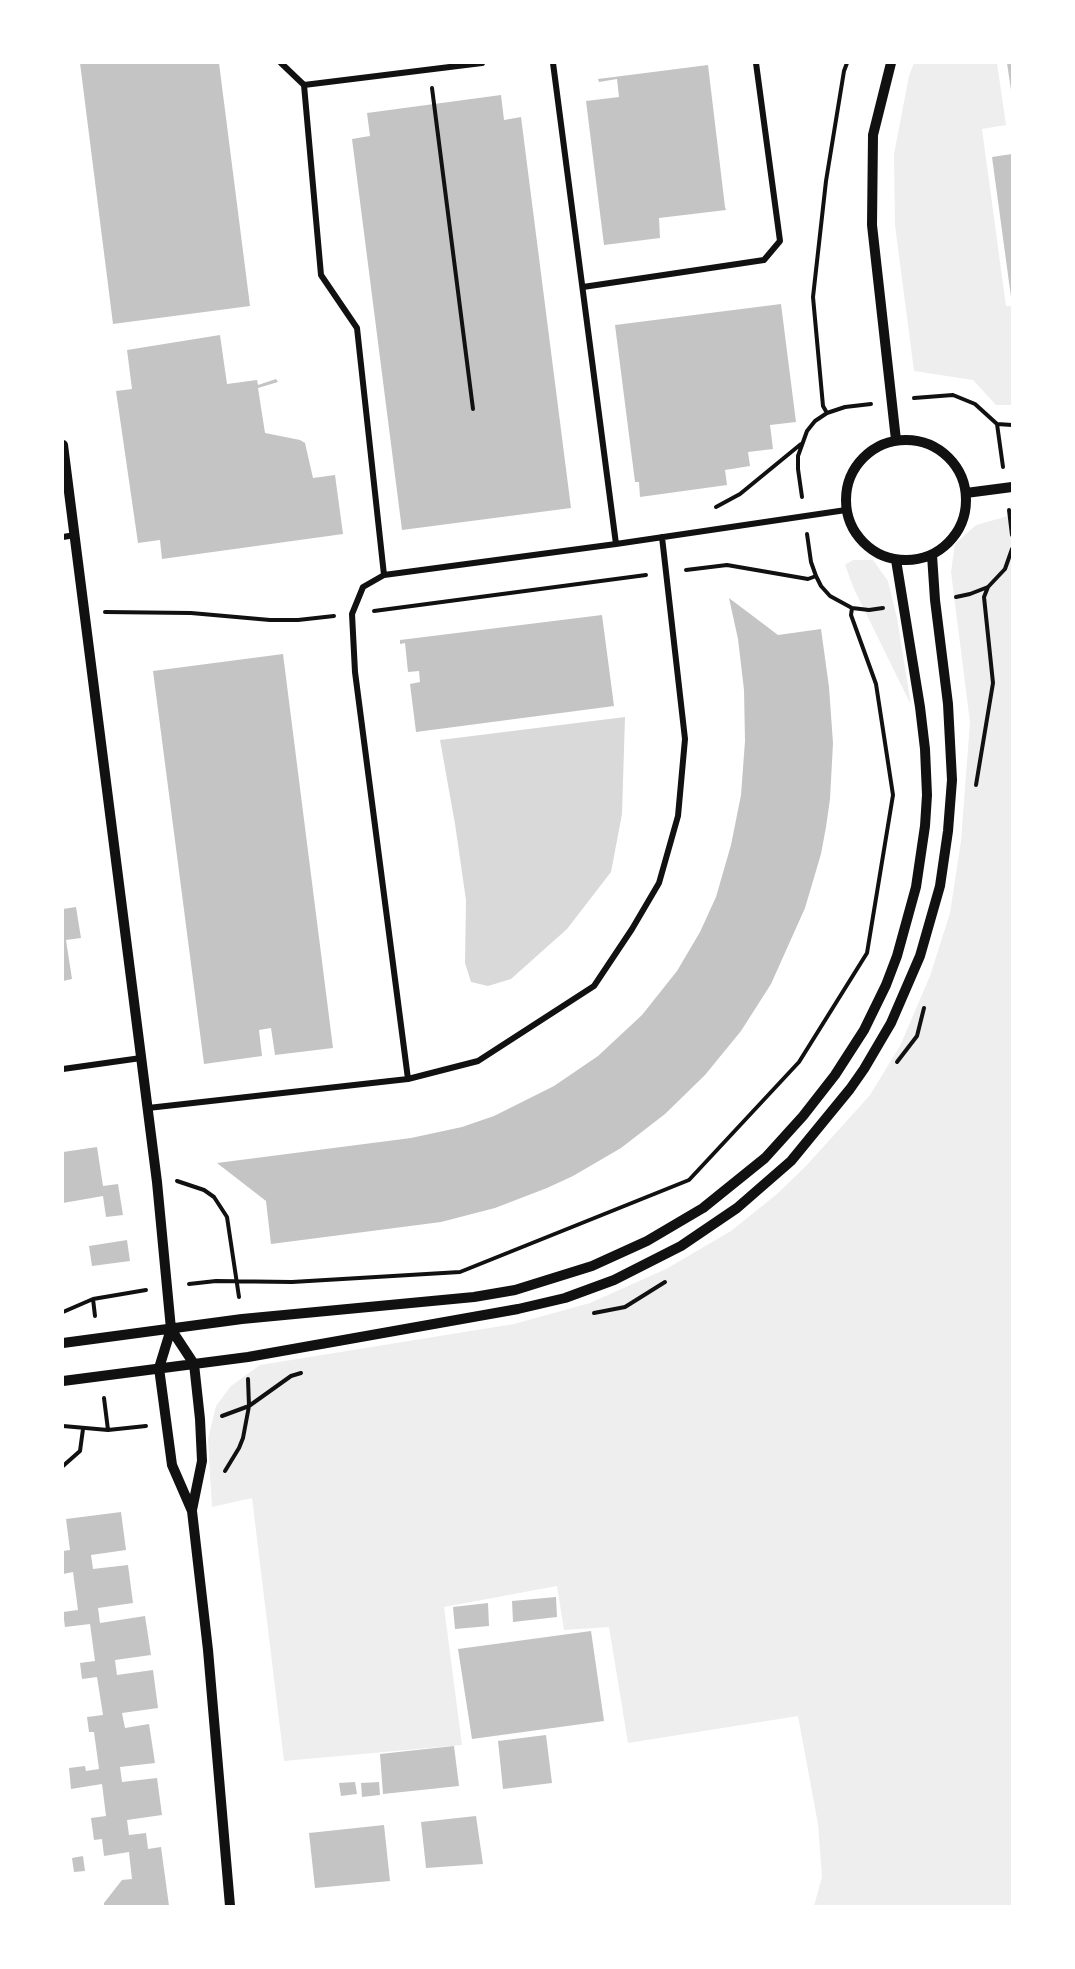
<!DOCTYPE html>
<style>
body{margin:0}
#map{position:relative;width:1075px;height:1969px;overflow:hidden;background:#fff;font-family:"Titillium Web",sans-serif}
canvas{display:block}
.frame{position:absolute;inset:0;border:64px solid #fff;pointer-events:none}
</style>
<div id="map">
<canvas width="1075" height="1969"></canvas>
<div class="frame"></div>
</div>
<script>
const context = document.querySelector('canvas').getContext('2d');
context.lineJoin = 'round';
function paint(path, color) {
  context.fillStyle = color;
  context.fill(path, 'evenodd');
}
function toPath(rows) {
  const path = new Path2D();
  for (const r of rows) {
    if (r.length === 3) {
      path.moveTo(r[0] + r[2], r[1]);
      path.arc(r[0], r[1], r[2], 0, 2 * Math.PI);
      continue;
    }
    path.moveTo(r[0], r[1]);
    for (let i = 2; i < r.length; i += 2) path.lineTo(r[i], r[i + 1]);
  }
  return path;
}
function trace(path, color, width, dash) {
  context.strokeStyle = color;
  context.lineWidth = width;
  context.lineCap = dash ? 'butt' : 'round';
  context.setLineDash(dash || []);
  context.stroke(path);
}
const green = toPath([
 [914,63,997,63,1006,125,982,129,1006,306,1012,306,1012,405,996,405,973,380,914,371,895,225,894,154,909,76],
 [1012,515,1012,1906,814,1906,822,1877,818,1824,798,1716,628,1743,609,1627,564,1630,557,1586,444,1607,462,1745,284,1761,252,1498,212,1507,208,1439,216,1406,231,1386,260,1365,514,1324,590,1303,666,1269,731,1231,777,1194,806,1166,870,1095,900,1046,930,976,950,913,961,841,970,722,951,572,955,544,976,525],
 [853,560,873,560,888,581,897,618,911,705,854,589,845,565]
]);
const water = toPath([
 [625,717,622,814,611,872,567,929,511,979,488,986,471,982,465,963,466,900,455,824,440,740]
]);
const building = toPath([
 [80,63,219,63,250,306,113,324],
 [1007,63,1012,63,1012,89,1011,90],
 [708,65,725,207,726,210,659,218,660,238,604,245,586,101,619,97,617,79,599,82,598,79],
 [501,95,504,120,521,117,571,508,402,530,352,139,370,136,367,113],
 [1012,154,1012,297,1011,297,992,157],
 [781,304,796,422,770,425,773,449,748,452,750,466,725,470,727,485,640,497,639,482,635,482,615,325],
 [220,335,227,384,257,380,258,385,276,379,278,382,258,388,265,433,300,440,305,443,313,478,335,475,343,534,162,559,160,540,138,543,116,391,132,389,127,350],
 [729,598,778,635,821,629,829,687,833,743,830,799,826,827,821,854,805,908,771,984,741,1031,705,1075,665,1114,621,1148,573,1176,547,1188,495,1208,441,1222,271,1244,266,1201,217,1163,411,1138,462,1127,494,1116,554,1086,598,1056,642,1015,677,971,700,932,716,897,731,845,741,795,745,741,744,690,738,639],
 [602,615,614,706,416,732,410,684,420,682,419,671,408,672,405,643,400,644,400,640],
 [283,654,333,1048,275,1055,271,1028,259,1030,262,1056,204,1064,153,671],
 [76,907,81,938,66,940,72,979,63,981,63,909],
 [97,1147,103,1186,118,1184,123,1215,106,1217,103,1196,63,1203,63,1152],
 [127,1240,130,1261,92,1266,89,1246],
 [121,1512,126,1550,91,1555,93,1569,128,1565,133,1603,98,1608,100,1623,145,1616,151,1655,115,1660,117,1675,153,1670,158,1708,122,1713,125,1728,149,1724,155,1763,120,1767,122,1782,157,1778,162,1815,127,1820,129,1835,146,1833,148,1849,161,1847,169,1906,104,1906,104,1903,122,1880,132,1879,129,1852,104,1856,102,1839,94,1840,91,1818,106,1816,102,1784,71,1789,69,1768,85,1766,86,1771,99,1769,94,1732,89,1732,87,1717,103,1715,97,1677,82,1679,80,1663,95,1661,90,1624,65,1627,63,1612,78,1610,73,1572,63,1574,63,1551,70,1550,66,1519],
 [556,1597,557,1617,513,1622,512,1601],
 [488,1603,489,1626,455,1629,453,1607],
 [591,1631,604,1721,472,1739,458,1649],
 [546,1735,552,1783,503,1789,498,1741],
 [454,1746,459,1786,383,1794,380,1754],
 [355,1782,357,1794,341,1796,339,1783],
 [379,1782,380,1795,362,1797,361,1783],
 [476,1816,483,1864,426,1868,421,1822],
 [384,1825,390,1881,315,1888,309,1833],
 [83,1856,85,1871,74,1872,72,1858]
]);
const path = toPath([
 [432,88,473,409],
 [914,398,953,395,975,404,997,424,1003,467],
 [827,413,823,406,813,297,826,181,844,71,847,63],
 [997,424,1012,425],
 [802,497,798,469,798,456,807,431,815,421,827,413,845,407,871,404],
 [716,507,740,494,801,444],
 [1009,510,1012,535],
 [807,534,811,562,816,576,821,586,830,596,852,608,869,610,883,608],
 [686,570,727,565,808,579,816,576],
 [956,597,970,594,988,587,1005,569,1012,549],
 [374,611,646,575],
 [105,612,191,613,270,620,298,620,334,616],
 [976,785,993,683,984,597,988,587],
 [897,1062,917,1036,924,1008],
 [177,1181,204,1190,214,1197,227,1217,239,1297],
 [189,1284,216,1281,292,1282,460,1272,689,1180,799,1062,867,953,893,795,876,684,851,615,852,608],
 [93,1299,95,1316],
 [63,1312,93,1299,146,1290],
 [594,1313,625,1307,665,1282],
 [104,1398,108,1430],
 [222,1416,249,1406,291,1376,301,1373],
 [63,1426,108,1430,146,1426],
 [63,1466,80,1451,83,1429],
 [225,1471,239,1448,243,1438,249,1406,248,1379]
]);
const minor = toPath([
 [281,63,304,85,482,63],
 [553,63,616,544],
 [304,85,321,275,357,328,384,575],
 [583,287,764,260,780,241,756,63],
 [63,537,75,535],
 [63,1069,141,1058],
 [408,1079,355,672,352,614,363,587,384,575,616,544,846,510],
 [148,1108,408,1079,478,1061,594,986,632,929,659,883,678,816,685,739,662,537]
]);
const tertiary = toPath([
 [891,63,873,135,872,225,896,440],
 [906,500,60],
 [63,445,157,1182,171,1329,159,1368,172,1465,192,1511,208,1650,230,1906],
 [966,493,1012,487],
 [171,1329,194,1364,200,1419,202,1461,192,1510],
 [63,1343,242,1319,474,1297,515,1290,592,1266,647,1241,703,1208,765,1158,803,1116,835,1075,864,1030,886,985,897,956,916,887,925,826,927,795,925,749,920,707,896,560],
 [63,1381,248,1357,518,1309,565,1298,614,1280,681,1246,737,1208,791,1161,850,1089,864,1069,891,1023,920,956,940,886,948,831,952,780,948,704,935,600,932,555]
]);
paint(green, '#eee');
paint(water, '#d9d9d9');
paint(building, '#c4c4c4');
trace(path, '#111', 4);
trace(minor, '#111', 6);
trace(tertiary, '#111', 10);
</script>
